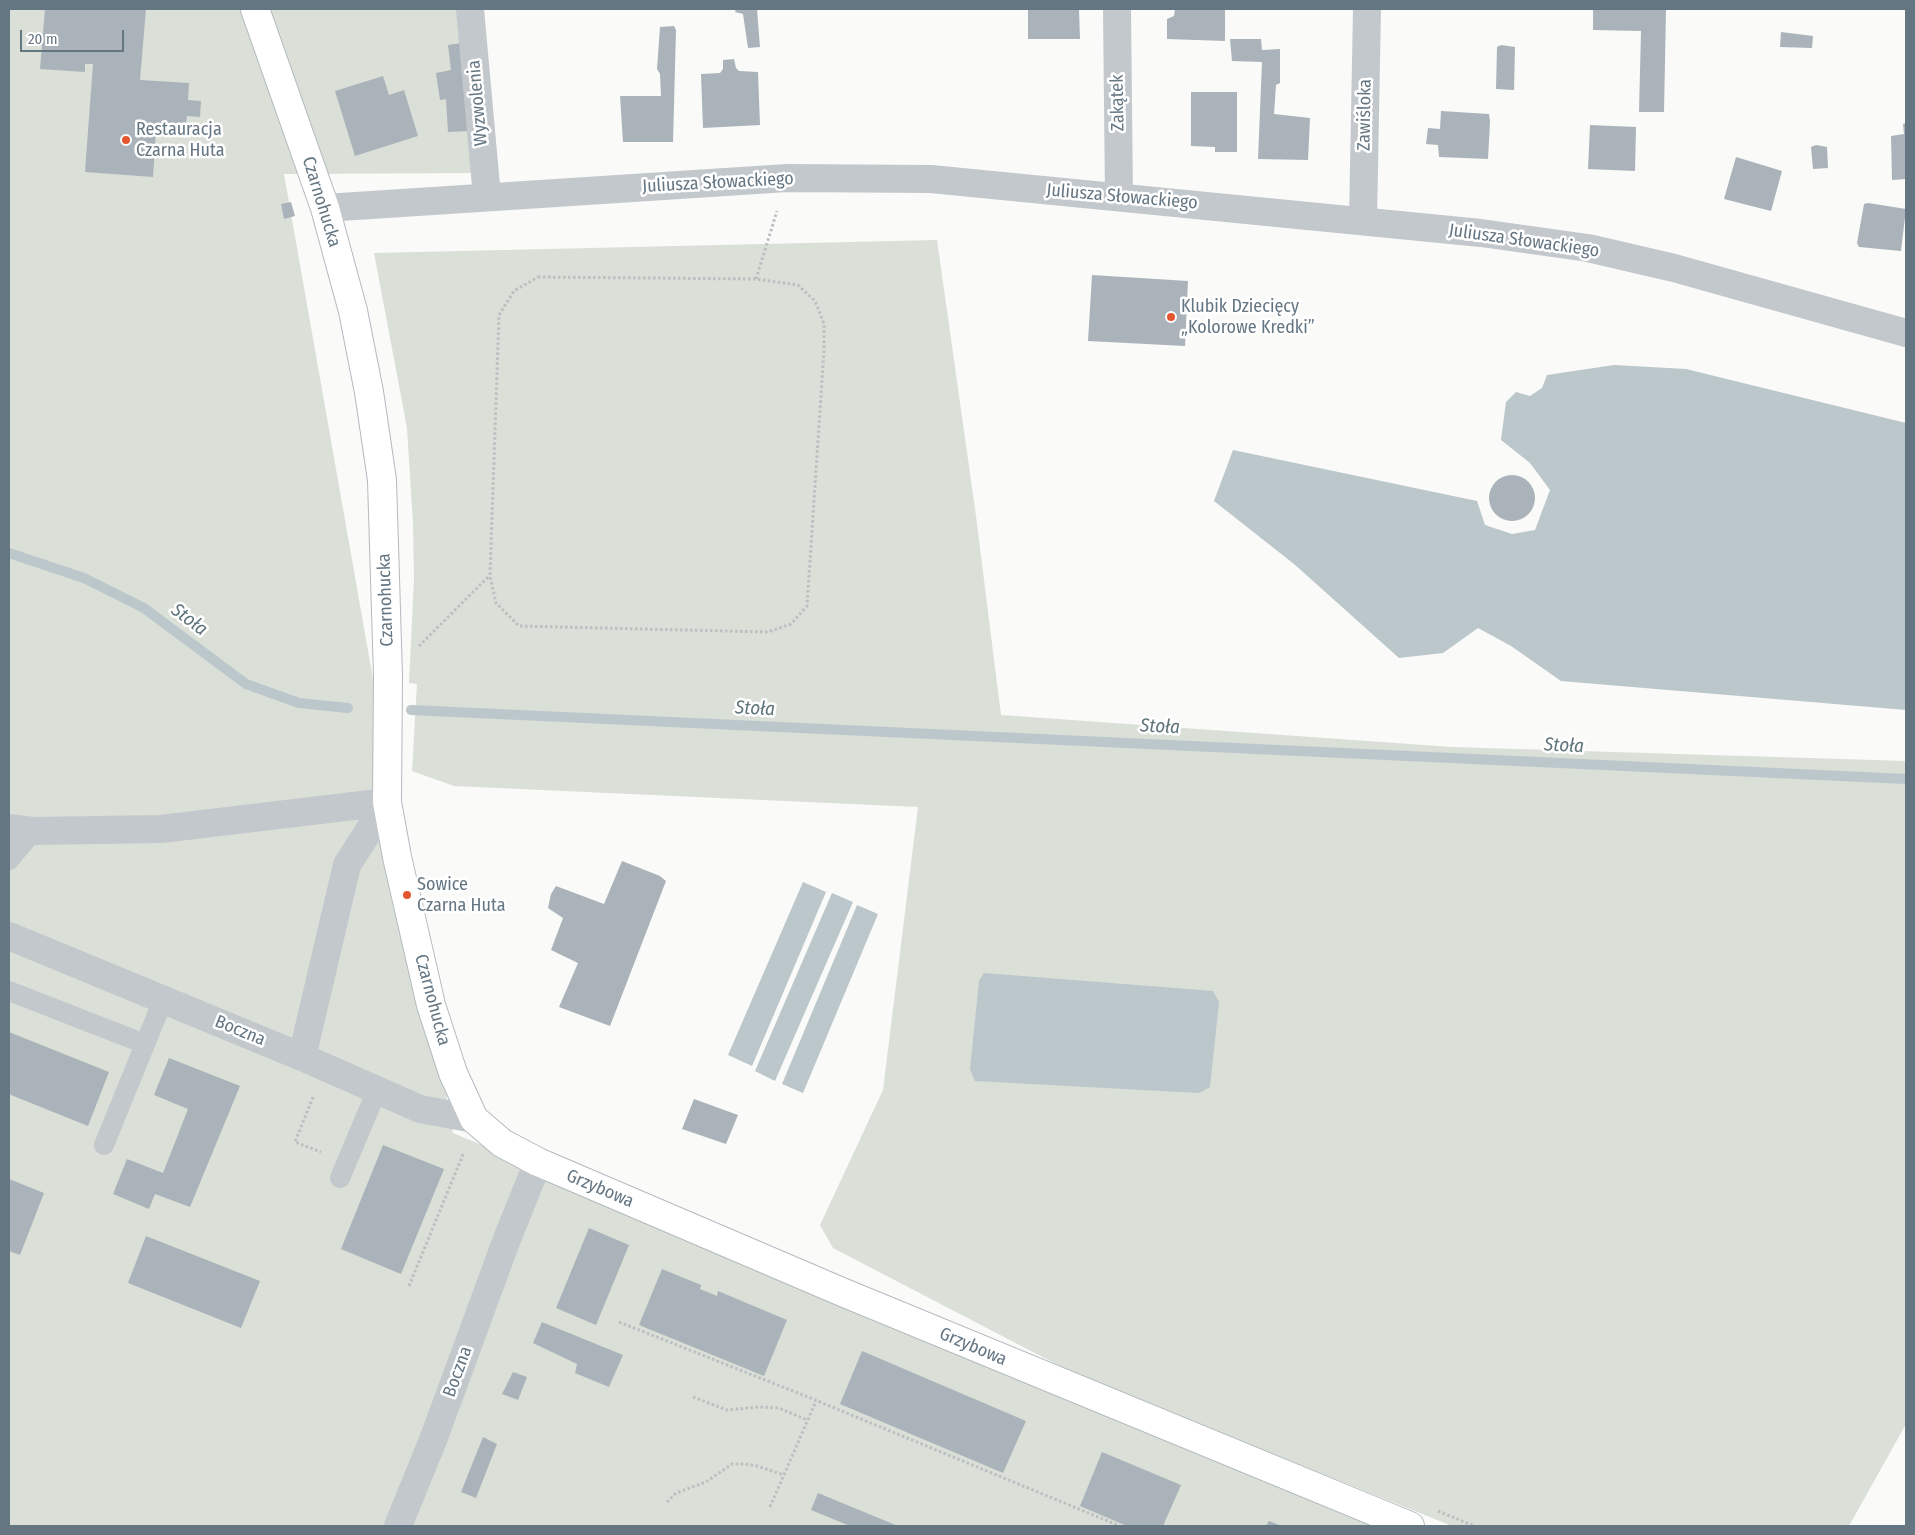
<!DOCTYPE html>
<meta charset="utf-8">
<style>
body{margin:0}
#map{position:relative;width:1915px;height:1535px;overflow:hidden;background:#fafaf8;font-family:"Fira Sans Condensed",sans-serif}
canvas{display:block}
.frame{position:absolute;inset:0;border:10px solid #657683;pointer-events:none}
.scale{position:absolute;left:20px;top:30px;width:104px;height:22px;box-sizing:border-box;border:2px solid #657683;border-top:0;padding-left:6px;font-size:15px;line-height:18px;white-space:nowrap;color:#657683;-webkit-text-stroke:4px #fff;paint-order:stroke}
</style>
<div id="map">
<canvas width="1915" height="1535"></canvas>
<div class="frame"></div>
<div class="scale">20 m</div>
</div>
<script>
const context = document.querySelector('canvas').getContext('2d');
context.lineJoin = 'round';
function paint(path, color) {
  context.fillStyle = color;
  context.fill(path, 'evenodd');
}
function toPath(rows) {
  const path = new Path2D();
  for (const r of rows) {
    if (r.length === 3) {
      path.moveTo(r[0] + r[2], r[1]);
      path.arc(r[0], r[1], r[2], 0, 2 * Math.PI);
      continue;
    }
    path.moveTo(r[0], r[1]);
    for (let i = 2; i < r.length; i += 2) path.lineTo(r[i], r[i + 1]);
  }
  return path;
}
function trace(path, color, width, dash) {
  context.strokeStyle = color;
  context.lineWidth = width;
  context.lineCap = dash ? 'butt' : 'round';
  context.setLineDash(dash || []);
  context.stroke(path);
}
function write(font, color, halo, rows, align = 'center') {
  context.font = font + ' "Fira Sans Condensed",sans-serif';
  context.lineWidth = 5;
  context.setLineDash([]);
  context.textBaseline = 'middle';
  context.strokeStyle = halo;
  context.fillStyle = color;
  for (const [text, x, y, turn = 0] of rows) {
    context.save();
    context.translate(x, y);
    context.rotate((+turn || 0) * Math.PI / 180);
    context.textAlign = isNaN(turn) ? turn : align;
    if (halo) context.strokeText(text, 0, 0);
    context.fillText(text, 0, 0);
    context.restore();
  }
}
const green = toPath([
 [9,9,465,9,482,173,284,174,453,1133,1389,1526,9,1526],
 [937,240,976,516,1001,715,1452,747,1906,761,1906,1424,1849,1526,1452,1526,1077,1375,833,1248,820,1225,883,1090,918,807,454,786,412,771,417,684,409,683,414,579,413,524,407,428,374,253]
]);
const water = toPath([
 [1614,365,1686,369,1906,423,1906,710,1561,681,1511,646,1478,628,1443,653,1399,658,1294,564,1214,501,1233,450,1477,501,1485,525,1512,534,1535,530,1550,490,1530,463,1501,440,1506,402,1516,392,1530,396,1542,388,1547,375],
 [803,882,826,892,752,1066,728,1055],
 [832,893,853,902,775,1081,755,1071],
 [857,905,878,914,803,1093,782,1084],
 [984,973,1213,991,1219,1002,1210,1087,1199,1093,975,1081,970,1069,979,981]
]);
const stream = toPath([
 [9,553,84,578,144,608,246,684,299,703,348,708],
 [411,710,1906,779]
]);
const building = toPath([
 [45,9,146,9,140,80,189,83,188,100,201,101,200,117,187,116,185,132,156,130,153,177,85,172,93,64,85,64,85,72,40,69],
 [736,9,757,9,760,47,748,48,743,14,735,12],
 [1028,9,1079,9,1080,39,1028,39],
 [1175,9,1225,9,1225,41,1167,39,1167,19,1174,16],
 [1593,9,1666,9,1664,112,1639,112,1641,31,1593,30],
 [674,26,676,30,673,142,623,142,620,96,661,96,660,74,657,69,660,27],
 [1781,32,1813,36,1812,48,1780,47],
 [1230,39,1261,39,1262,50,1280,49,1280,83,1276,85,1274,114,1310,118,1308,160,1258,159,1262,62,1232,61],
 [462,43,469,131,448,132,446,99,440,100,436,73,451,70,448,45],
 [1501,45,1515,47,1514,90,1496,89,1497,47],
 [734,59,736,68,739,71,758,72,760,125,703,128,701,74,720,73,723,69,723,60],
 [383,76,389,95,404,90,418,136,355,156,335,91],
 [1191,92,1237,92,1237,152,1215,152,1215,147,1191,146],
 [1441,111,1489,114,1490,122,1488,159,1439,157,1438,145,1426,144,1428,128,1440,129],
 [1906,123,1906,179,1892,180,1891,136,1904,134,1903,124],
 [1590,125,1636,127,1635,171,1588,169],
 [1816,145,1827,147,1828,168,1813,169,1811,147],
 [1736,157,1782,171,1771,211,1724,199],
 [291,202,295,216,284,219,281,204],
 [1868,203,1906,209,1901,251,1859,247,1857,243,1864,204],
 [1092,275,1188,281,1185,346,1088,341],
 [1512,498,23],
 [622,861,660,876,666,881,610,1026,559,1007,578,963,551,950,563,918,548,908,551,894,556,886,604,904],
 [9,1032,109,1072,88,1126,11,1095,9,1092],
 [169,1058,240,1086,190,1207,155,1194,149,1209,113,1194,127,1159,163,1173,188,1109,154,1095],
 [694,1099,738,1115,726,1144,682,1129],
 [383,1145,444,1169,401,1274,341,1249],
 [9,1179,44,1193,20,1255,9,1251],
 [589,1228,629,1245,596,1325,556,1308],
 [146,1236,260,1281,241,1328,128,1283],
 [662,1269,701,1285,700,1289,717,1296,718,1291,787,1320,764,1376,639,1325],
 [542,1322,623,1355,609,1387,575,1373,577,1364,533,1343],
 [862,1351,1026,1421,1003,1473,840,1404],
 [513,1372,527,1377,518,1400,502,1394],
 [483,1437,497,1444,476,1498,461,1492],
 [1102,1452,1181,1485,1163,1526,1127,1526,1080,1506],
 [818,1493,898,1526,850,1526,811,1510],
 [1269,1521,1282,1526,1266,1526]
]);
const path = toPath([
 [538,277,756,279,798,285,815,301,824,324,824,350,807,606,791,624,768,632,519,626,496,603,490,576,499,315,514,291,538,277],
 [756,279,777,211],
 [419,646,489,576],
 [313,1097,295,1142,321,1152],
 [409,1286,464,1152],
 [619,1322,803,1395,1120,1526],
 [693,1397,727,1410,758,1407,779,1408,807,1420],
 [667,1502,676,1493,706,1482,732,1464,745,1464,757,1466,784,1475],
 [770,1507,816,1401],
 [1438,1511,1474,1526]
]);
const lane = toPath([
 [9,860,33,831],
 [9,991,145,1044],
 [104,1145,163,1000],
 [340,1178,377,1090]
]);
const street = toPath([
 [470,9,487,197],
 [1117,9,1119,197],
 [325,208,787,178,931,179,1481,233,1588,248,1674,268,1906,333],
 [1363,221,1367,9],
 [9,828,33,831,161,829,387,802],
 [9,936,302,1057,420,1109,474,1119],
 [302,1057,347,865,387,802],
 [398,1526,433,1440,507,1239,538,1162]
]);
const secondary = toPath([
 [255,9,325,208,353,311,369,392,382,480,388,676,387,802,397,857,431,1005,453,1073,474,1119,502,1143,538,1162,842,1292,1410,1526]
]);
const markers = [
 [126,140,5,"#e4572e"],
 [1171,317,5,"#e4572e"],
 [407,895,5,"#e4572e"]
];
const streetNames = [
 ["Wyzwolenia",478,103,-95],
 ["Zakątek",1118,103,-91],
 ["Zawiśloka",1365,115,-89],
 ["Juliusza Słowackiego",718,183,-3],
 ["Juliusza Słowackiego",1122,197,5],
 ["Czarnohucka",321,202,73],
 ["Juliusza Słowackiego",1524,241,8],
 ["Czarnohucka",386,600,-92],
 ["Czarnohucka",432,1000,75],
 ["Boczna",240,1031,22],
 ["Grzybowa",600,1189,23],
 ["Grzybowa",973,1347,23],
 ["Boczna",458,1372,-70]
];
const poiNames = [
 ["Restauracja",136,130],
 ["Czarna Huta",136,151],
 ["Klubik Dziecięcy",1181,307],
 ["„Kolorowe Kredki”",1181,328],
 ["Sowice",417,885],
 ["Czarna Huta",417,906]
];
const waterNames = [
 ["Stoła",189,620,37],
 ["Stoła",755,709,3],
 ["Stoła",1160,727,3],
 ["Stoła",1564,746,3]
];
paint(green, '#dadfd7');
paint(water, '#bbc7cb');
trace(stream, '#bbc7cb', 10);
paint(building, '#aab3b9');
trace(secondary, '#b3babf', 30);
trace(path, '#bbbfc2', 3, [2.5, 2.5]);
trace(lane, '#c3c8cc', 20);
trace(street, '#c3c8cc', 28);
trace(secondary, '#fff', 28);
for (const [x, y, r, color] of markers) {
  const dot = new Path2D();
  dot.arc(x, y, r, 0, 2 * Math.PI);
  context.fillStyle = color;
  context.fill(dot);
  trace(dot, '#fff', 2);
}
write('18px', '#657683', '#fff', streetNames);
write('18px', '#657683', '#fff', poiNames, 'left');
write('italic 19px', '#60757c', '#fff', waterNames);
</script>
